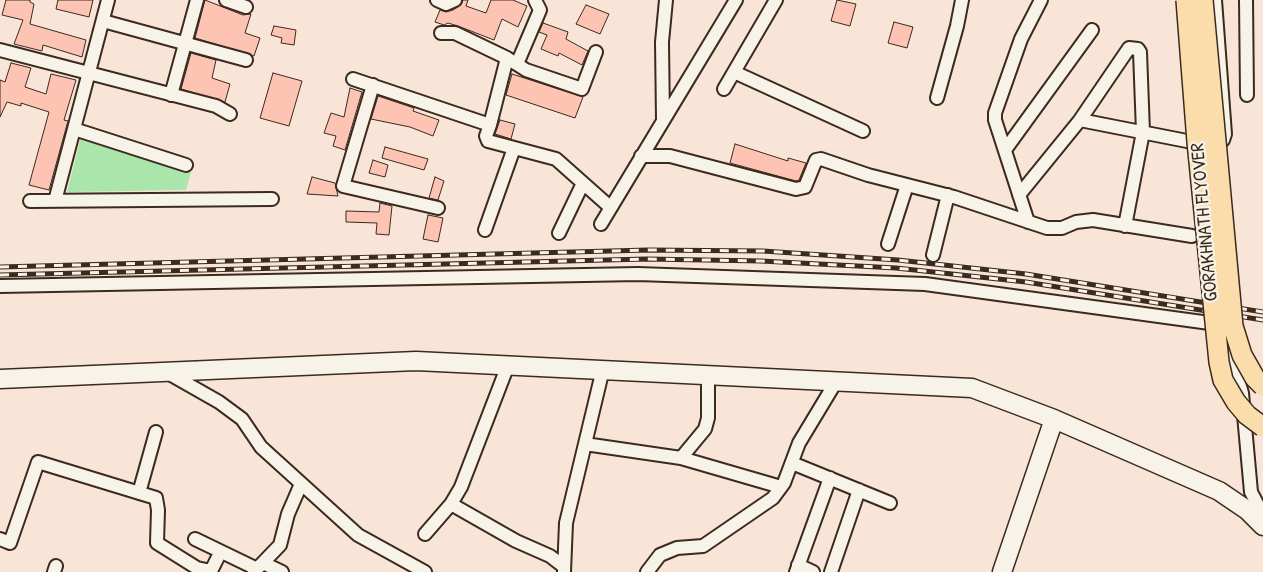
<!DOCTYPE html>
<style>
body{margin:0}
canvas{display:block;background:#f9e5d8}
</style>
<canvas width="1263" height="572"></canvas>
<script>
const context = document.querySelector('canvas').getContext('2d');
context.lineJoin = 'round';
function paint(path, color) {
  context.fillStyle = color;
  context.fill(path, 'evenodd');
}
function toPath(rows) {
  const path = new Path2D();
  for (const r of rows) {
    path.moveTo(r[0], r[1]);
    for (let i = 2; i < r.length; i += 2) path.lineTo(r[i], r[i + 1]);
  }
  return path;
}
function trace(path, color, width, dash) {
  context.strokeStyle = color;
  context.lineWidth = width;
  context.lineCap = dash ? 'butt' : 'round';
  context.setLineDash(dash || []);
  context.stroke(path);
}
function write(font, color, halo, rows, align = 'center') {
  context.font = font + ' "Patrick Hand",sans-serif';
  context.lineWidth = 4.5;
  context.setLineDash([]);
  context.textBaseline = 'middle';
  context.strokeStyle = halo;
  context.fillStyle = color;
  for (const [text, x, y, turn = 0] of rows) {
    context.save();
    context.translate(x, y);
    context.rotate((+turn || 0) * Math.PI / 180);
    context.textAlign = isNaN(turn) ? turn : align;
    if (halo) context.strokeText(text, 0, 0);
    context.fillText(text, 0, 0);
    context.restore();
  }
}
const green = toPath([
 [82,133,193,164,186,190,67,192]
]);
const building = toPath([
 [6,0,30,0,30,2,34,4,30,24,86,40,82,57,43,45,42,51,14,44,23,20,2,15,6,0],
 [58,0,93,0,89,17,56,9,58,0],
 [205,0,243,15,251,14,245,33,260,38,254,56,195,38,205,0],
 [463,0,468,0,466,6,486,13,491,0,513,0,527,6,518,27,502,19,494,40,458,26,448,23,444,25,435,22,440,10,446,12,453,10,461,5,463,0],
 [837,0,856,4,850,26,831,21,837,0],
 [586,5,609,14,600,34,576,24,586,5],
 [894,22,913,27,907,48,888,43,894,22],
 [543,23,568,32,566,39,588,51,582,65,559,53,558,56,541,49,547,35,539,32,543,23],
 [274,26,296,30,294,45,281,43,282,38,271,35,274,26],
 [191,53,216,60,212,78,230,84,225,102,181,89,191,53],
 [11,63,31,68,25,87,46,94,51,74,76,80,64,120,68,121,49,190,29,185,49,112,21,103,21,106,7,102,0,117,0,80,5,82,11,63],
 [273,73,302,81,289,126,260,118,273,73],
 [512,74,583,97,575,118,506,95,512,74],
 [350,88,362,92,345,150,333,146,336,136,324,133,331,113,344,117,350,88],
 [378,96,414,108,413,111,439,120,433,136,410,127,371,119,378,96],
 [500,120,515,124,511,139,495,134,500,120],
 [735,144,788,161,788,158,806,163,799,180,796,181,730,163,735,144],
 [385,147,428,159,424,170,382,158,385,147],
 [373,160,388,165,385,177,369,173,373,160],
 [312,177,335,183,338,196,307,194,312,177],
 [435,177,444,181,438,200,429,198,435,177],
 [380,203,392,206,389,235,376,234,377,223,346,222,346,211,379,212,380,203],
 [428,215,443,218,438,242,423,239,428,215]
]);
const street = toPath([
 [226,0,246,7],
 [437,0,446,4,455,0],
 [1246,0,1247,95],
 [103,21,246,60],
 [441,33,455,33,507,58,490,125],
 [0,50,216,106,230,114],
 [507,58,526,70,582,89,596,52],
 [517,64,540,10,535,0],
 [734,72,863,131],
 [353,79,490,125,486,136,488,141,556,159,610,207],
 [373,85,343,186,438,208],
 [724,89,776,0],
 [171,95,197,0],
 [937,98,957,26,962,0],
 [663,120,662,42,666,0],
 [1080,120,1129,48,1138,49,1140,52,1143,132,1125,226],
 [74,129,186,165],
 [1005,150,1092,30],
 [641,156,670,156,796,189,805,187,816,160,821,159,868,175,954,197,1047,228,1062,228,1076,222,1093,220,1192,236],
 [1019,195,1080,120,1192,142,1219,143,1223,140,1225,134,1215,0],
 [30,201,272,199],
 [55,201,108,0],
 [1028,222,995,120,995,113,1021,39,1041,0],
 [601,224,736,0],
 [485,230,514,148],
 [559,233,583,183],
 [888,244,907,185],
 [933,255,948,195],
 [0,286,638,274,925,284,1217,324,1222,327,1242,393,1251,492,1263,515],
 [168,373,219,402,242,419,261,447,358,535,425,572],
 [585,444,681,458,781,487],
 [681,458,705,429,708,418,708,374],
 [792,463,890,503],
 [139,493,156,432],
 [451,504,516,541,550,556,563,566],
 [425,534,451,504,461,487,508,365],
 [0,539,10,543,38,462,156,498,158,510,157,543,197,568,211,571,220,553],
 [195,539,257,569],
 [263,563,282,572],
 [798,565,813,572],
 [54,572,56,566],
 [254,572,280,545,288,514,301,484],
 [564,572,566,523,603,369],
 [647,572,660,555,677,548,703,546,773,498,784,483,799,443,837,380],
 [796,572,830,478],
 [831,572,859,490]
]);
const secondary = toPath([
 [0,379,416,361,972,388,1054,419,1219,491,1247,510,1263,526],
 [1002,572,1054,419]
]);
const rail = toPath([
 [0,267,648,250,763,251,898,260,1026,274,1263,312],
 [0,275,647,259,761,261,896,268,1026,282,1263,320]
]);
const primaryBridge = toPath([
 [1186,0,1197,142,1219,362,1223,380,1236,402,1247,415,1263,427],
 [1203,0,1233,326,1242,355,1255,378,1263,386]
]);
const streetNames = [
 ["GORAKHNATH FLYOVER",1205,222,-95]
];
paint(green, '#aae5ab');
paint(building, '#fdc4b3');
trace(building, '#3b2a1e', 1);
trace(street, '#3b2a1e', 16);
trace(secondary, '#3b2a1e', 21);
trace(street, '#f7f3e8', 12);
trace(secondary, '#f7f3e8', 18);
trace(rail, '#3b2a1e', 5);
trace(rail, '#f7f3e8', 3, [9]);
trace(primaryBridge, '#3b2a1e', 22, []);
trace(primaryBridge, '#fbdcab', 19);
write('19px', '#3b2a1e', '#f7f3e8', streetNames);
</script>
